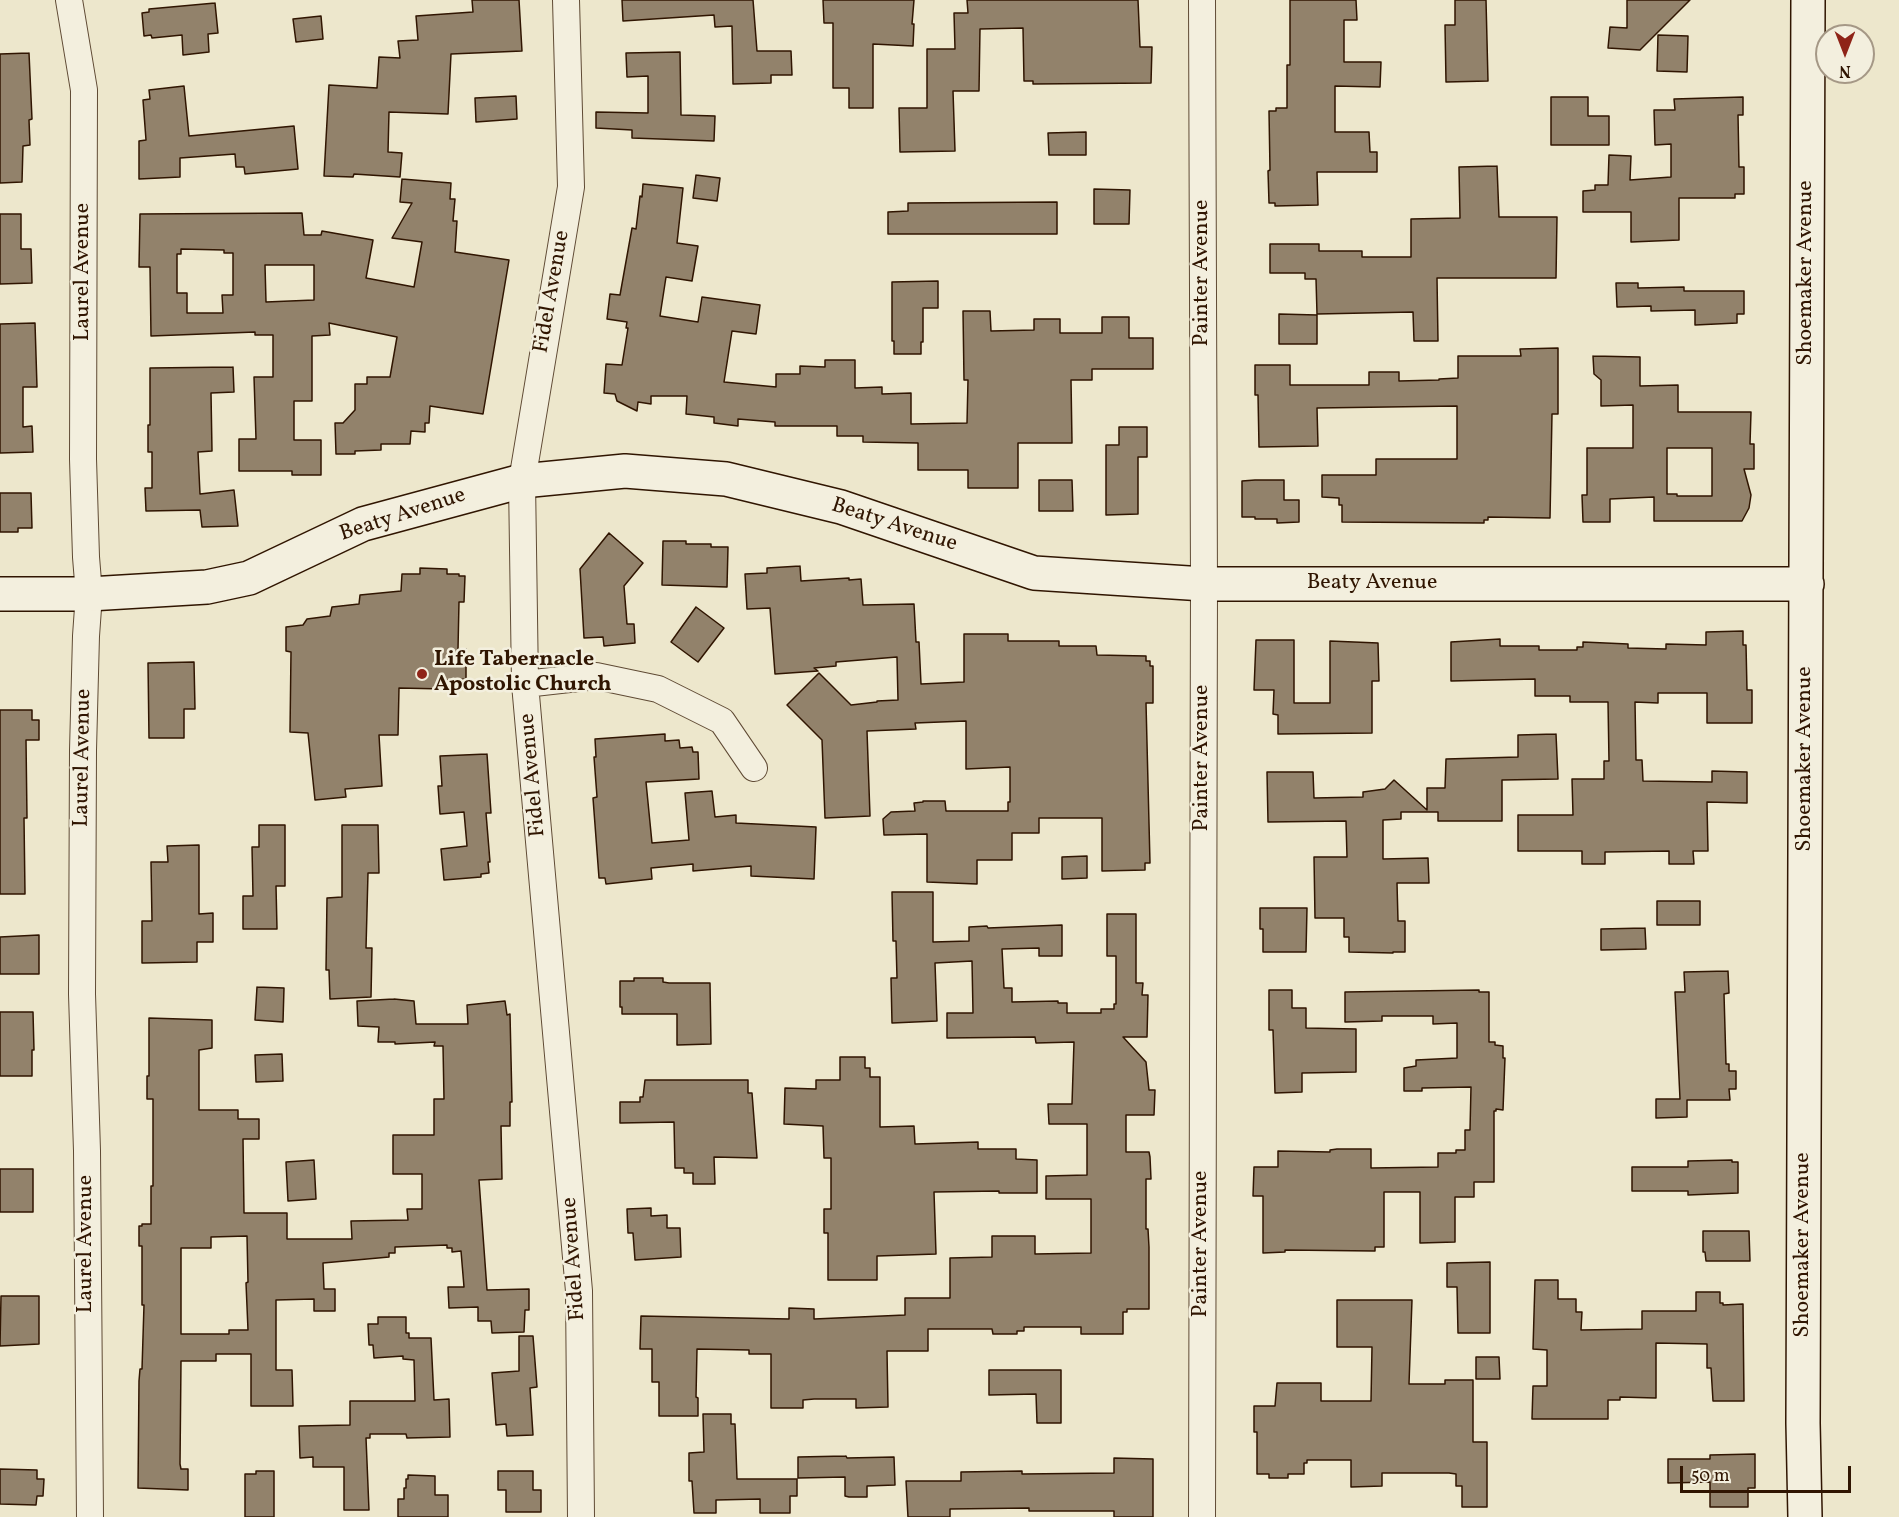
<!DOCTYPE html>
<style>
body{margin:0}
#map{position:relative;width:1899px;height:1517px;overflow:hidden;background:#ede7cc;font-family:Vollkorn,serif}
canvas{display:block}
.north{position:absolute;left:1815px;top:24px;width:60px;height:60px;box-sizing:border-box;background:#f3efde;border:2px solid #a59886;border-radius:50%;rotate:180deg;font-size:16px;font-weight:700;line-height:24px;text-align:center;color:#301501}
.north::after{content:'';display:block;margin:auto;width:21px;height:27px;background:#8f2418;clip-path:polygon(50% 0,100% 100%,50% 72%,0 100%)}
.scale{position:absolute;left:1680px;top:1466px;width:171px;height:27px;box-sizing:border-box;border:3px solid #301501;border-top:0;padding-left:8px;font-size:18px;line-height:21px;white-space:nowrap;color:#301501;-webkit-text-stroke:4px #f3efde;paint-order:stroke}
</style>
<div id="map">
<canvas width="1899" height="1517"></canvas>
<div class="north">N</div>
<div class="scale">50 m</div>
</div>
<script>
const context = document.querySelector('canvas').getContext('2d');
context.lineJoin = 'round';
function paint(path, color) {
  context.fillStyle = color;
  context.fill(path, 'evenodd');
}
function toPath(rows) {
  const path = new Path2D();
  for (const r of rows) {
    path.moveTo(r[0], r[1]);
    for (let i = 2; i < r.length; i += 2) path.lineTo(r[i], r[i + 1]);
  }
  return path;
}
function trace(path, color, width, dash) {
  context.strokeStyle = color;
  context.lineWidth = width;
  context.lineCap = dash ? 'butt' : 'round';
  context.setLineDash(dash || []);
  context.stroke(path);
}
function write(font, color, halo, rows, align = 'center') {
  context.font = font + ' Vollkorn,serif';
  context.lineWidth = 5;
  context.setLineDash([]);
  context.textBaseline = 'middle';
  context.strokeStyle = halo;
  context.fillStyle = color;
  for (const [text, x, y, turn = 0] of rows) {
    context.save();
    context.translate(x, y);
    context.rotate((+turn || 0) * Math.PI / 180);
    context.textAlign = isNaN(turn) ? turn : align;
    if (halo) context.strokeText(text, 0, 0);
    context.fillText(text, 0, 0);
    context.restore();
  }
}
const building = toPath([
 [472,0,519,0,522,51,451,54,448,114,389,112,388,152,402,153,400,177,354,174,353,177,324,176,329,85,377,88,379,57,400,58,398,41,418,40,416,16,473,12,472,0],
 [622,0,753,0,757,51,791,51,792,75,771,75,771,83,733,84,732,26,715,27,714,15,623,21,622,0],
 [823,0,914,0,912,24,914,24,913,46,873,44,873,108,849,108,849,88,833,88,833,23,824,23,823,0],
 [967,0,1138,0,1140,47,1152,47,1151,83,1033,84,1033,81,1024,81,1023,28,980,29,979,91,953,91,955,151,900,152,899,108,927,108,927,49,955,49,954,13,968,13,967,0],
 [1290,0,1356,0,1357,20,1344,20,1344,62,1381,62,1380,87,1335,86,1335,132,1369,132,1370,152,1377,152,1377,172,1317,172,1318,205,1275,206,1275,203,1269,203,1268,171,1270,170,1269,111,1276,111,1276,108,1287,108,1287,65,1290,65,1290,0],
 [1455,0,1486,0,1488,81,1446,82,1445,25,1455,25,1455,0],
 [1627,0,1690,0,1640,50,1608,48,1610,27,1627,28,1627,0],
 [215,3,218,33,208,34,209,52,183,55,182,35,152,38,151,35,144,36,142,13,149,12,149,9,215,3],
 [321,16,323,39,296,42,293,19,321,16],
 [1658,35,1688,36,1687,72,1657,71,1658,35],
 [680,52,681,115,715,116,714,141,632,138,632,130,596,128,596,112,648,113,648,76,627,77,626,53,680,52],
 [29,53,32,119,29,120,30,145,23,146,22,182,0,183,0,54,29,53],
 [184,86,189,136,294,126,298,169,245,174,244,167,236,167,235,154,180,158,180,177,139,179,139,141,146,140,143,100,150,99,149,90,184,86],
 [516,96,517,119,476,122,475,98,516,96],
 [1551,97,1588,97,1588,116,1609,116,1609,145,1551,145,1551,97],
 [1743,97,1743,115,1738,115,1739,167,1744,167,1744,194,1735,194,1735,198,1679,198,1679,240,1631,242,1631,212,1583,212,1583,191,1595,190,1595,185,1608,185,1609,155,1631,156,1630,180,1671,177,1671,144,1655,145,1654,110,1675,110,1674,99,1743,97],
 [1086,132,1086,155,1049,155,1048,133,1086,132],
 [1497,166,1499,217,1557,217,1556,278,1437,278,1438,341,1414,341,1413,312,1317,314,1316,279,1305,279,1305,273,1270,273,1270,244,1319,244,1319,251,1362,251,1362,257,1411,257,1411,219,1460,218,1459,167,1497,166],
 [696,175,720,178,717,201,693,198,696,175],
 [402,179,451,183,450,199,455,199,453,221,457,221,455,252,509,260,483,414,430,406,429,423,425,423,425,432,411,431,410,444,381,444,381,450,355,451,355,454,336,454,335,423,343,423,355,410,355,384,367,384,367,377,390,377,397,337,329,323,330,335,312,336,312,401,294,401,294,440,321,440,321,475,292,475,292,471,239,471,239,439,256,439,254,377,273,377,273,335,255,335,255,332,151,336,150,267,139,267,140,214,302,213,304,235,321,235,322,231,373,240,366,278,414,287,422,242,392,238,412,203,400,202,402,179],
 [181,249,224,250,224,253,233,253,233,295,222,295,223,313,187,313,187,293,177,293,177,254,181,254,181,249],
 [265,265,314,265,314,300,266,302,265,265],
 [643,184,683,188,677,243,698,246,692,281,666,277,660,316,698,322,702,297,760,305,756,334,732,331,724,382,776,387,776,374,800,374,800,366,825,367,825,360,855,360,855,388,882,387,882,394,911,393,911,424,967,423,968,380,964,380,963,311,990,311,991,331,1034,330,1034,319,1060,319,1060,333,1102,333,1102,317,1129,317,1129,338,1153,338,1153,369,1092,369,1092,380,1071,380,1072,443,1018,443,1018,488,968,488,968,470,918,470,918,443,863,442,863,436,837,436,837,426,775,426,775,422,738,419,738,426,714,423,714,417,686,414,687,396,651,396,651,404,638,402,637,411,617,401,615,394,604,393,606,364,622,365,628,328,626,328,627,322,607,319,610,294,620,295,632,228,636,229,640,196,642,197,643,184],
 [1094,189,1130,190,1129,224,1094,224,1094,189],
 [1057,202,1057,234,888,234,888,212,908,211,908,203,1057,202],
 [0,214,21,214,21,249,31,249,32,283,0,284,0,214],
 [938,281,938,308,923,308,923,342,921,342,921,354,894,354,894,341,892,341,892,282,938,281],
 [1616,283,1638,283,1638,288,1684,287,1684,291,1744,291,1744,314,1737,314,1737,323,1695,325,1695,310,1651,311,1651,306,1617,307,1616,283],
 [1279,314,1317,315,1317,344,1279,344,1279,314],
 [35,323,37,387,23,387,23,427,32,426,33,452,0,453,0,324,35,323],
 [1558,348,1558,414,1552,414,1550,518,1488,517,1488,520,1484,520,1484,523,1342,522,1342,505,1339,505,1339,498,1322,497,1322,475,1376,475,1376,459,1457,459,1457,406,1317,408,1318,446,1259,447,1258,395,1255,395,1255,365,1290,365,1290,385,1369,385,1369,372,1399,372,1399,381,1439,380,1439,379,1458,378,1458,356,1521,356,1520,349,1558,348],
 [1593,356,1640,357,1640,386,1678,385,1678,412,1751,412,1750,444,1754,444,1754,469,1744,469,1751,495,1749,508,1742,521,1654,521,1654,497,1610,499,1610,522,1583,522,1582,495,1587,495,1587,448,1633,448,1633,405,1601,406,1601,380,1594,374,1593,356],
 [1667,448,1712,448,1712,496,1677,496,1677,494,1667,494,1667,448],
 [233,367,234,392,211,393,212,451,198,452,200,494,234,490,238,526,202,527,200,510,146,511,145,488,152,488,152,452,148,452,148,425,150,425,150,368,233,367],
 [1119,427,1147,427,1147,457,1138,457,1138,514,1106,515,1106,445,1119,445,1119,427],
 [1039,480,1072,480,1073,511,1039,511,1039,480],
 [1255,480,1284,480,1284,500,1299,500,1299,522,1277,523,1277,519,1255,519,1255,517,1242,517,1242,481,1255,480],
 [0,493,31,493,32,528,18,528,18,532,0,532,0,493],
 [609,533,643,563,624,586,627,624,634,624,635,643,604,646,603,637,584,638,580,569,609,533],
 [663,541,686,541,686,544,711,544,711,547,728,547,727,587,662,585,663,541],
 [800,566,801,581,849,578,849,580,861,579,863,605,914,604,916,642,919,642,921,684,964,682,964,634,1008,634,1008,641,1059,641,1059,646,1096,646,1097,655,1146,656,1146,661,1150,661,1150,666,1153,666,1153,703,1146,703,1150,863,1145,863,1145,870,1102,871,1102,818,1039,818,1039,833,1012,833,1012,860,977,860,977,884,927,882,927,834,884,835,883,819,891,812,915,811,914,803,923,802,923,801,945,801,946,811,1008,811,1008,802,1010,802,1010,767,966,769,966,721,915,723,916,729,867,731,870,816,825,818,822,740,787,705,819,673,851,705,877,702,877,701,898,700,897,657,836,662,836,666,814,668,818,671,775,674,770,608,747,609,745,574,767,573,767,568,800,566],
 [420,568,447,569,447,574,459,574,459,576,465,576,464,602,459,602,458,649,466,649,466,679,444,680,444,689,399,688,398,735,379,735,382,786,345,789,346,797,315,800,308,733,290,732,291,652,286,651,286,627,303,625,307,619,330,616,332,607,359,604,360,595,401,591,402,574,420,574,420,568],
 [696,607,724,628,698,662,671,642,696,607],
 [1743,631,1743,645,1746,645,1747,690,1752,690,1752,723,1707,723,1707,693,1658,693,1658,703,1635,702,1636,760,1642,760,1643,781,1712,782,1712,771,1747,772,1747,803,1707,802,1708,851,1693,851,1694,864,1669,864,1669,851,1605,852,1605,864,1582,864,1582,851,1518,851,1518,815,1573,815,1572,779,1604,779,1604,761,1609,761,1608,702,1570,702,1570,696,1535,696,1535,679,1451,681,1451,642,1500,639,1500,646,1539,646,1539,650,1577,650,1577,647,1583,647,1583,642,1628,644,1628,648,1666,649,1666,644,1706,645,1706,632,1743,631],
 [1256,640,1294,640,1294,703,1330,703,1330,641,1378,643,1379,681,1372,681,1372,733,1278,734,1278,715,1273,714,1274,690,1254,690,1256,640],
 [194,662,195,709,184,709,184,738,149,738,148,663,194,662],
 [0,710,32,710,32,720,39,720,39,740,26,740,27,818,24,818,25,894,0,894,0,710],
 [665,734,665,741,679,740,680,748,692,747,693,752,698,752,699,779,646,782,652,843,689,840,685,793,712,791,715,817,736,815,736,823,816,827,814,879,751,876,751,866,693,871,693,864,651,868,652,879,606,884,605,878,599,878,593,798,597,797,594,757,596,757,595,739,665,734],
 [1556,734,1558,779,1502,780,1502,821,1438,821,1438,812,1401,812,1401,819,1383,820,1383,859,1428,858,1429,883,1397,883,1398,921,1405,921,1405,952,1393,952,1393,953,1349,952,1349,937,1344,937,1344,918,1315,918,1314,857,1347,857,1346,821,1268,822,1267,772,1313,772,1314,798,1363,797,1363,792,1385,789,1394,780,1427,810,1427,788,1445,788,1446,759,1518,757,1518,735,1556,734],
 [487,754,491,813,486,813,490,862,488,862,489,873,481,874,481,877,444,880,441,849,467,846,464,812,440,814,438,786,442,786,440,756,487,754],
 [259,825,285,825,285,886,276,886,277,929,243,929,243,896,253,896,252,847,259,847,259,825],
 [342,825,378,825,379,873,368,873,366,948,372,948,371,997,330,999,329,970,326,970,327,898,342,897,342,825],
 [199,845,199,914,213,913,213,942,197,942,197,962,142,963,142,921,152,921,151,862,168,862,167,846,199,845],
 [1087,856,1087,878,1062,879,1062,857,1087,856],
 [892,892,933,892,933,942,969,941,969,927,987,926,988,928,1062,925,1062,956,1039,956,1039,948,1002,949,1004,988,1012,988,1012,1002,1058,1001,1058,1003,1067,1003,1067,1013,1101,1013,1101,1009,1114,1009,1114,1004,1116,1004,1116,956,1107,956,1107,914,1136,914,1136,983,1143,983,1142,995,1148,995,1147,1037,1123,1037,1146,1062,1149,1090,1155,1090,1154,1115,1126,1115,1126,1152,1149,1152,1150,1157,1151,1179,1146,1179,1146,1229,1148,1229,1149,1247,1149,1309,1127,1309,1127,1312,1123,1312,1123,1334,1081,1334,1081,1327,1024,1327,1024,1331,1017,1331,1017,1334,993,1334,992,1329,928,1329,928,1351,887,1351,888,1407,856,1408,856,1399,814,1399,803,1400,803,1408,771,1408,771,1354,749,1354,749,1350,697,1349,696,1397,698,1398,698,1416,659,1416,659,1382,652,1382,652,1349,640,1349,641,1316,789,1319,789,1308,814,1309,814,1319,905,1315,905,1298,950,1298,950,1258,992,1257,992,1236,1035,1236,1035,1254,1091,1253,1091,1199,1046,1199,1046,1176,1087,1175,1087,1124,1049,1124,1048,1104,1072,1104,1074,1042,1036,1043,1035,1037,947,1038,947,1013,973,1013,972,961,935,963,937,1021,892,1023,891,978,897,978,896,941,893,941,892,892],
 [1657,901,1700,901,1700,925,1657,925,1657,901],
 [1260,908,1307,908,1306,952,1263,952,1263,929,1260,929,1260,908],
 [1645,928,1646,949,1601,950,1601,929,1645,928],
 [39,935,39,974,0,974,0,937,39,935],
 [1728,971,1729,993,1724,994,1726,1064,1729,1064,1729,1071,1736,1071,1736,1089,1729,1089,1730,1100,1687,1100,1687,1117,1656,1118,1656,1099,1680,1099,1675,992,1685,992,1684,972,1728,971],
 [634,978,663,978,663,982,669,983,710,983,711,1044,677,1045,677,1014,622,1014,622,1007,620,1007,620,981,634,981,634,978],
 [257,987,284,988,283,1022,255,1020,257,987],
 [1269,990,1292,990,1292,1008,1306,1008,1306,1028,1356,1029,1356,1072,1302,1073,1302,1092,1275,1093,1273,1030,1269,1030,1269,990],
 [1479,990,1479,992,1489,992,1489,1042,1495,1042,1495,1045,1503,1046,1503,1058,1505,1058,1503,1110,1496,1109,1496,1111,1494,1111,1494,1182,1474,1182,1474,1197,1455,1197,1455,1242,1420,1243,1420,1192,1384,1192,1384,1247,1375,1247,1375,1251,1285,1250,1285,1252,1263,1253,1263,1196,1253,1196,1254,1167,1278,1167,1278,1151,1330,1152,1330,1150,1337,1149,1371,1149,1371,1168,1438,1167,1438,1153,1456,1153,1456,1150,1465,1150,1465,1130,1470,1130,1471,1087,1422,1088,1422,1091,1404,1091,1404,1068,1416,1066,1416,1060,1457,1058,1457,1023,1433,1024,1433,1016,1382,1016,1382,1021,1345,1022,1345,992,1479,990],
 [394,999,414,1001,416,1024,468,1024,467,1005,505,1001,507,1015,510,1014,512,1102,510,1102,510,1126,501,1126,502,1179,479,1180,487,1290,529,1289,529,1310,525,1310,524,1332,492,1333,491,1321,478,1321,478,1307,449,1308,448,1287,464,1287,461,1251,452,1252,452,1248,447,1248,447,1245,395,1247,395,1253,389,1253,389,1257,323,1263,324,1289,335,1289,335,1311,314,1311,314,1299,276,1300,276,1370,292,1370,293,1406,251,1406,251,1354,216,1354,216,1361,181,1361,180,1464,181,1469,188,1469,188,1490,138,1488,139,1381,140,1369,142,1369,144,1305,142,1305,142,1246,139,1246,139,1226,142,1226,142,1224,151,1224,151,1186,153,1186,153,1099,147,1099,147,1076,149,1076,149,1018,212,1020,212,1048,199,1050,199,1110,238,1110,238,1119,259,1119,259,1139,243,1139,244,1213,287,1213,287,1239,352,1239,351,1221,408,1220,407,1209,422,1209,422,1174,393,1174,393,1135,434,1135,434,1099,444,1099,443,1046,434,1046,435,1042,395,1044,395,1042,378,1042,379,1027,358,1026,357,1001,394,999],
 [247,1236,248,1282,246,1283,248,1330,229,1330,229,1334,181,1334,181,1248,211,1248,211,1237,247,1236],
 [0,1012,33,1012,34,1050,32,1050,32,1076,0,1076,0,1012],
 [282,1054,283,1081,256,1082,255,1055,282,1054],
 [840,1057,865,1057,865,1068,870,1068,870,1077,880,1077,880,1127,914,1126,915,1144,978,1142,978,1149,1016,1149,1016,1159,1037,1160,1037,1193,999,1193,999,1191,934,1192,936,1254,877,1256,877,1280,828,1280,828,1233,824,1233,824,1209,831,1209,831,1158,824,1158,823,1126,784,1124,785,1088,816,1089,816,1080,840,1080,840,1057],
 [645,1080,748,1080,748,1093,752,1093,757,1158,714,1157,715,1184,693,1184,693,1173,684,1173,684,1168,675,1168,674,1122,620,1123,620,1102,640,1102,640,1097,643,1097,645,1080],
 [314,1160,316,1199,288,1201,286,1162,314,1160],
 [1732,1160,1732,1162,1738,1162,1738,1193,1688,1195,1688,1191,1632,1191,1632,1167,1688,1167,1688,1161,1732,1160],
 [0,1169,33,1169,33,1212,0,1212,0,1169],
 [651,1208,651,1216,667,1215,667,1228,680,1228,681,1257,635,1260,633,1233,628,1233,627,1209,651,1208],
 [1703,1231,1749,1231,1750,1261,1706,1261,1705,1252,1703,1252,1703,1231],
 [1490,1262,1490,1333,1458,1333,1457,1287,1447,1287,1447,1263,1490,1262],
 [1535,1280,1558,1280,1558,1299,1576,1299,1576,1312,1582,1312,1581,1330,1642,1329,1642,1311,1696,1311,1696,1292,1720,1292,1720,1303,1723,1303,1723,1305,1743,1304,1744,1401,1713,1401,1711,1368,1707,1368,1707,1344,1656,1343,1656,1398,1620,1397,1620,1400,1608,1400,1608,1419,1532,1419,1533,1386,1547,1386,1547,1350,1533,1349,1535,1280],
 [1,1296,39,1296,39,1344,0,1346,1,1296],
 [1337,1300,1412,1300,1409,1384,1445,1384,1445,1380,1473,1380,1473,1442,1487,1442,1487,1507,1462,1507,1462,1486,1456,1486,1456,1474,1449,1473,1382,1473,1382,1486,1351,1487,1351,1460,1307,1460,1307,1463,1304,1463,1304,1474,1288,1474,1288,1478,1269,1478,1269,1474,1257,1474,1257,1432,1254,1432,1254,1406,1275,1406,1277,1383,1321,1383,1321,1401,1371,1401,1372,1347,1337,1347,1337,1300],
 [378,1317,406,1317,406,1333,409,1333,409,1338,431,1338,434,1400,449,1399,450,1437,407,1438,406,1434,370,1434,370,1438,366,1438,369,1510,344,1510,344,1467,313,1467,313,1457,300,1458,299,1426,350,1425,350,1401,415,1401,414,1360,403,1359,403,1356,374,1358,373,1345,369,1345,368,1324,378,1324,378,1317],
 [519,1336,533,1336,537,1387,530,1388,533,1435,507,1436,506,1424,496,1425,492,1373,519,1371,519,1336],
 [1476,1357,1499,1357,1500,1379,1476,1379,1476,1357],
 [989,1370,1061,1370,1061,1423,1037,1423,1036,1394,989,1395,989,1370],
 [703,1414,731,1414,731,1424,735,1424,737,1479,797,1479,797,1496,790,1496,790,1513,760,1513,760,1499,716,1500,716,1513,694,1513,692,1481,689,1481,689,1453,704,1452,703,1414],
 [1755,1454,1755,1488,1748,1488,1748,1507,1710,1507,1710,1482,1668,1483,1668,1459,1710,1459,1710,1455,1755,1454],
 [846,1456,847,1458,894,1457,895,1485,867,1486,867,1497,849,1497,845,1496,845,1477,798,1478,798,1457,846,1456],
 [1114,1458,1153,1459,1153,1517,1114,1517,1114,1511,1029,1511,1029,1508,950,1509,950,1517,908,1517,906,1481,961,1481,961,1472,1022,1471,1022,1474,1114,1473,1114,1458],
 [0,1469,37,1470,37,1479,44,1479,43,1496,37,1496,36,1505,0,1504,0,1469],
 [256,1471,274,1471,274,1517,245,1517,245,1474,256,1474,256,1471],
 [498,1471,533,1471,533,1490,541,1490,541,1512,506,1512,506,1490,498,1490,498,1471],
 [408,1475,435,1476,435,1495,448,1495,448,1517,398,1517,398,1499,404,1499,404,1488,406,1488,406,1479,408,1479,408,1475]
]);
const street = toPath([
 [69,0,84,90,83,459,86,557,89,594,86,636,83,750,82,994,87,1151,90,1517],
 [566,0,571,187,522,481,525,684,579,1291,581,1517],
 [1202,0,1204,584,1202,1517],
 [525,684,596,676,658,689,722,721,754,768]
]);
const secondary = toPath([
 [0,594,89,594,207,587,249,578,363,524,522,481,625,471,726,479,841,507,1034,573,1204,584,1807,584],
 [1805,1517,1803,1423,1808,0]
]);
const markers = [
 [422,674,6,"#8f2418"]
];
const streetNames = [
 ["Laurel Avenue",84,272,-90],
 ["Painter Avenue",1203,273,-90],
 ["Shoemaker Avenue",1807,273,-90],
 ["Fidel Avenue",553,292,-80],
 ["Beaty Avenue",403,516,-18],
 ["Beaty Avenue",894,526,18],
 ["Beaty Avenue",1372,584],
 ["Laurel Avenue",84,758,-89],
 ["Painter Avenue",1203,758,-90],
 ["Shoemaker Avenue",1806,759,-90],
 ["Fidel Avenue",534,775,-95],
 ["Laurel Avenue",87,1244,-90],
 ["Painter Avenue",1202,1244,-90],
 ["Shoemaker Avenue",1804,1245,-90],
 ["Fidel Avenue",575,1259,-94]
];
const poiNames = [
 ["Life Tabernacle",434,661],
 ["Apostolic Church",434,686]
];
paint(building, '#92826b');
trace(building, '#301501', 1.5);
trace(street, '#5f4a34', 28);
trace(secondary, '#301501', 36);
trace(street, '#f3efde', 26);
trace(secondary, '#f3efde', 33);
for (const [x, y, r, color] of markers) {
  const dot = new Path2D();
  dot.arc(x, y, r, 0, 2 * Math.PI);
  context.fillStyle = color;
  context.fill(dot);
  trace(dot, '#f3efde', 2);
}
write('22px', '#301501', '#f3efde', streetNames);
write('bold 22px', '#301501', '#f3efde', poiNames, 'left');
</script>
